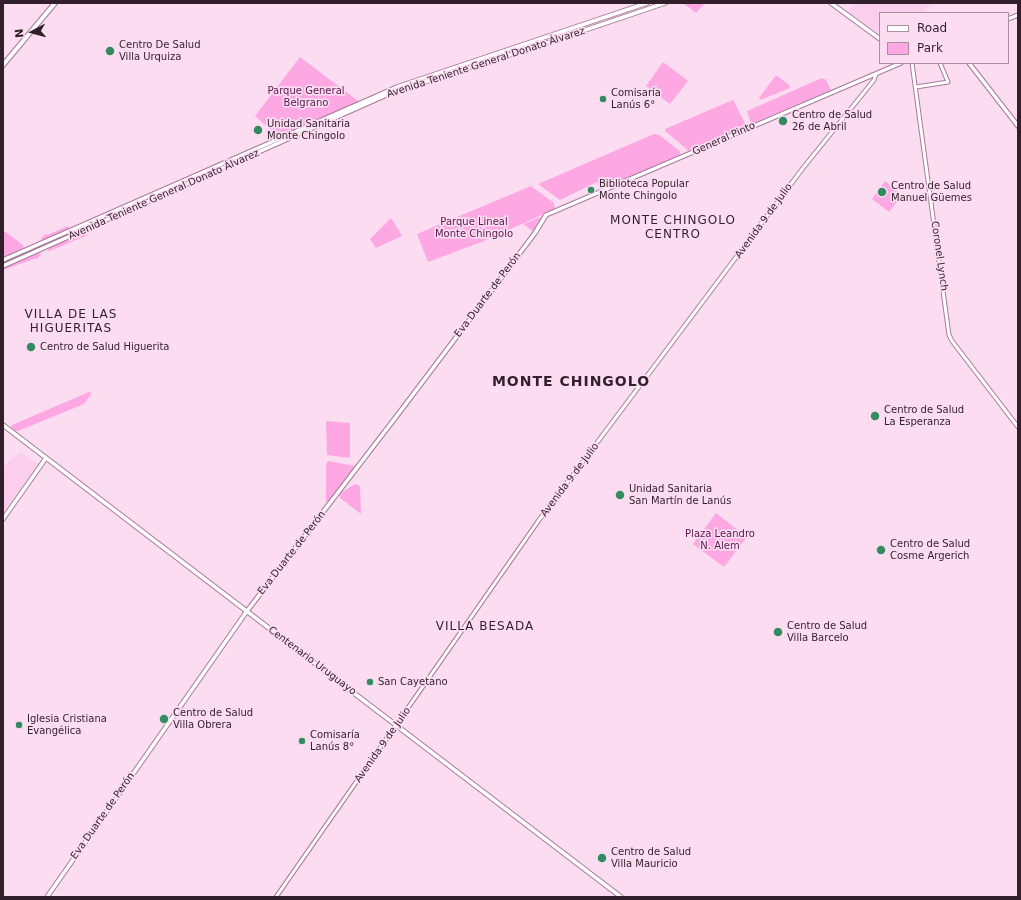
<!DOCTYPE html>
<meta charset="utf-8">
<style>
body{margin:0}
#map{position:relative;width:1021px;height:900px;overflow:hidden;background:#fbdcf1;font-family:"DejaVu Sans",sans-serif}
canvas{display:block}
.frame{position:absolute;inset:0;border:4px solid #311f2b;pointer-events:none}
.legend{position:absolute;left:879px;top:12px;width:130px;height:52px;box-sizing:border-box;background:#fbdcf1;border:1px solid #aa90a2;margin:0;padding:5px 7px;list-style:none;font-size:12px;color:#311f2b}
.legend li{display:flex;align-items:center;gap:8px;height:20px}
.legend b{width:20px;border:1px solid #aa90a2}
.north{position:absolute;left:12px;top:12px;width:40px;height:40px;-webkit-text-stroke:3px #fbdcf1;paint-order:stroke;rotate:264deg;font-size:11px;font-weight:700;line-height:16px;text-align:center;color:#311f2b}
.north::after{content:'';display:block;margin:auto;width:14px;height:18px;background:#311f2b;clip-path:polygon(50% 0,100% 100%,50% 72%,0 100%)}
</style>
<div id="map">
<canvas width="1021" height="900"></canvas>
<div class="frame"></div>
<ul class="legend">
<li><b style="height:5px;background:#fff"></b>Road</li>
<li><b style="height:11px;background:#fda7e3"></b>Park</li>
</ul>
<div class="north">N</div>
</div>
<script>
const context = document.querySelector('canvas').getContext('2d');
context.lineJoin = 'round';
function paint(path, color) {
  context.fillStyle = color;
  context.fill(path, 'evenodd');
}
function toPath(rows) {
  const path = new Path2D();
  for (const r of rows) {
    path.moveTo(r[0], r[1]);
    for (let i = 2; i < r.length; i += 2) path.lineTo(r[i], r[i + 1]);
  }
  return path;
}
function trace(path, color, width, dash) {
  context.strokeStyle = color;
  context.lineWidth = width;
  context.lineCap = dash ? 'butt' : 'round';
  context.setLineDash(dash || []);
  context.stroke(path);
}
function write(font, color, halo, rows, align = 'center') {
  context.font = font + ' "DejaVu Sans",sans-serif';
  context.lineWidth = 3.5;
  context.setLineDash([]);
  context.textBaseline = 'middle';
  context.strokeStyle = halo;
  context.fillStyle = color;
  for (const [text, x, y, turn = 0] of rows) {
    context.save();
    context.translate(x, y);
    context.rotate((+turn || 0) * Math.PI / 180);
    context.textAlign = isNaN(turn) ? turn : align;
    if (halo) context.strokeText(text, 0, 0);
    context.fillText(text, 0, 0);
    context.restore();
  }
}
const built = toPath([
 [855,3,932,3,923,13,880,13,880,34,850,13,849,10],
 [21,452,38,464,3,512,3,466]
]);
const green = toPath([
 [683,3,705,3,696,13],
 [300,57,361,103,280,138,255,116],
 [663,62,688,81,670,104,646,86],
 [776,75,789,85,790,88,760,100,759,98],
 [822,78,826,80,831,90,751,124,747,111],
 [733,100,746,125,743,128,690,152,665,131,665,129],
 [654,134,659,135,680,151,680,156,600,189,597,182,560,200,538,184],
 [885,181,902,195,889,212,872,199],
 [531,186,554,203,555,209,484,241,428,262,417,234],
 [125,207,84,229,48,244,48,242],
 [546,215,535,233,523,224],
 [390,219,392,219,402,236,376,248,370,239],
 [68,226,70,229,43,241,41,239,45,234,47,235],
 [3,230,23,245,24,248,3,258],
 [83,233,88,235,47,252,49,248],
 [31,249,33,251,3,265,3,262],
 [38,253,41,254,37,259,34,259,3,270,3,268],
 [89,392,92,393,84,404,18,431,15,431,11,427,12,425],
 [326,421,350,423,350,458,327,455],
 [328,461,355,466,328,503,326,501,326,464],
 [355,484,360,486,361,514,340,498,339,494],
 [716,513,747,537,724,567,693,544]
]);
const tertiary = toPath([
 [912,63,949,335,952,341,1018,427],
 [916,87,948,82,940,63],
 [276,897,539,520,803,168,874,80,876,74]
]);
const secondary = toPath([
 [831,3,880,39],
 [1008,19,1018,15],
 [969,63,1018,126],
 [3,260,397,87,647,3],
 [3,266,393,92,544,44,665,3],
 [3,425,621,897],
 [3,519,46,458],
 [47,897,247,611,399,413,535,233,546,215,901,63]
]);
const primary = toPath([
 [3,65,55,3]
]);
const markers = [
 [110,51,5,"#338b60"],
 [603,99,4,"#338b60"],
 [783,121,5,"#338b60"],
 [258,130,5,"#338b60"],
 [591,190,4,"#338b60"],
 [882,192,5,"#338b60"],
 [31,347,5,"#338b60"],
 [875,416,5,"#338b60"],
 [620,495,5,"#338b60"],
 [881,550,5,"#338b60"],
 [778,632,5,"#338b60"],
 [370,682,4,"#338b60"],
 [164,719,5,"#338b60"],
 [19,725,4,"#338b60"],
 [302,741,4,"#338b60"],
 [602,858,5,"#338b60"]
];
const poiNames = [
 ["Centro De Salud",119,45],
 ["Villa Urquiza",119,57],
 ["Comisaría",611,93],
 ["Lanús 6°",611,105],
 ["Centro de Salud",792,115],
 ["26 de Abril",792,127],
 ["Unidad Sanitaria",267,124],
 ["Monte Chingolo",267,136],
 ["Biblioteca Popular",599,184],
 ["Monte Chingolo",599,196],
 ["Centro de Salud",891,186],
 ["Manuel Güemes",891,198],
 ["Centro de Salud Higuerita",40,347],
 ["Centro de Salud",884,410],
 ["La Esperanza",884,422],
 ["Unidad Sanitaria",629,489],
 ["San Martín de Lanús",629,501],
 ["Centro de Salud",890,544],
 ["Cosme Argerich",890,556],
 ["Centro de Salud",787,626],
 ["Villa Barcelo",787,638],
 ["San Cayetano",378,682],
 ["Centro de Salud",173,713],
 ["Villa Obrera",173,725],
 ["Iglesia Cristiana",27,719],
 ["Evangélica",27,731],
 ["Comisaría",310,735],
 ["Lanús 8°",310,747],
 ["Centro de Salud",611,852],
 ["Villa Mauricio",611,864]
];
const streetNames = [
 ["Avenida Teniente General Donato Álvarez",486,63,-18],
 ["General Pinto",724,139,-24],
 ["Avenida Teniente General Donato Álvarez",164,195,-24],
 ["Avenida 9 de Julio",764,221,-54],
 ["Coronel Lynch",939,256,82],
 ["Eva Duarte de Perón",488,295,-53],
 ["Avenida 9 de Julio",570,480,-53],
 ["Eva Duarte de Perón",292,553,-52],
 ["Centenario Uruguayo",312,661,37],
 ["Avenida 9 de Julio",383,745,-55],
 ["Eva Duarte de Perón",103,816,-55]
];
const parkNames = [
 ["Parque General",306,91],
 ["Belgrano",306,103],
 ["Parque Lineal",474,222],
 ["Monte Chingolo",474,234],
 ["Plaza Leandro",720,534],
 ["N. Alem",720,546]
];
const quarterNames = [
 ["MONTE CHINGOLO",673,221],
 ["CENTRO",673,235],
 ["VILLA DE LAS",71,315],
 ["HIGUERITAS",71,329],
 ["VILLA BESADA",485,627]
];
const districtNames = [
 ["MONTE CHINGOLO",571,382]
];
paint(built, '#fcceed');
paint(green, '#fda7e3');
trace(tertiary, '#a77998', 5);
trace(secondary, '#a77998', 5.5);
trace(primary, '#a77998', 6);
trace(tertiary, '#fff', 3);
trace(secondary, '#fff', 3.5);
trace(primary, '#fff', 4);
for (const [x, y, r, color] of markers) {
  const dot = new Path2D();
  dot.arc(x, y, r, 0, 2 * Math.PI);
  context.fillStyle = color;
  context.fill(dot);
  trace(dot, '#fbdcf1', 1.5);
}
write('10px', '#311f2b', '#fbdcf1', poiNames, 'left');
write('10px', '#311f2b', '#fbdcf1', streetNames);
write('10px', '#5b184b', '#fbdcf1', parkNames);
context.letterSpacing = '1px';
write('12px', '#311f2b', '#fbdcf1', quarterNames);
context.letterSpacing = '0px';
context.letterSpacing = '1px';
write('bold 14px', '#311f2b', '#fbdcf1', districtNames);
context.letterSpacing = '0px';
</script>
